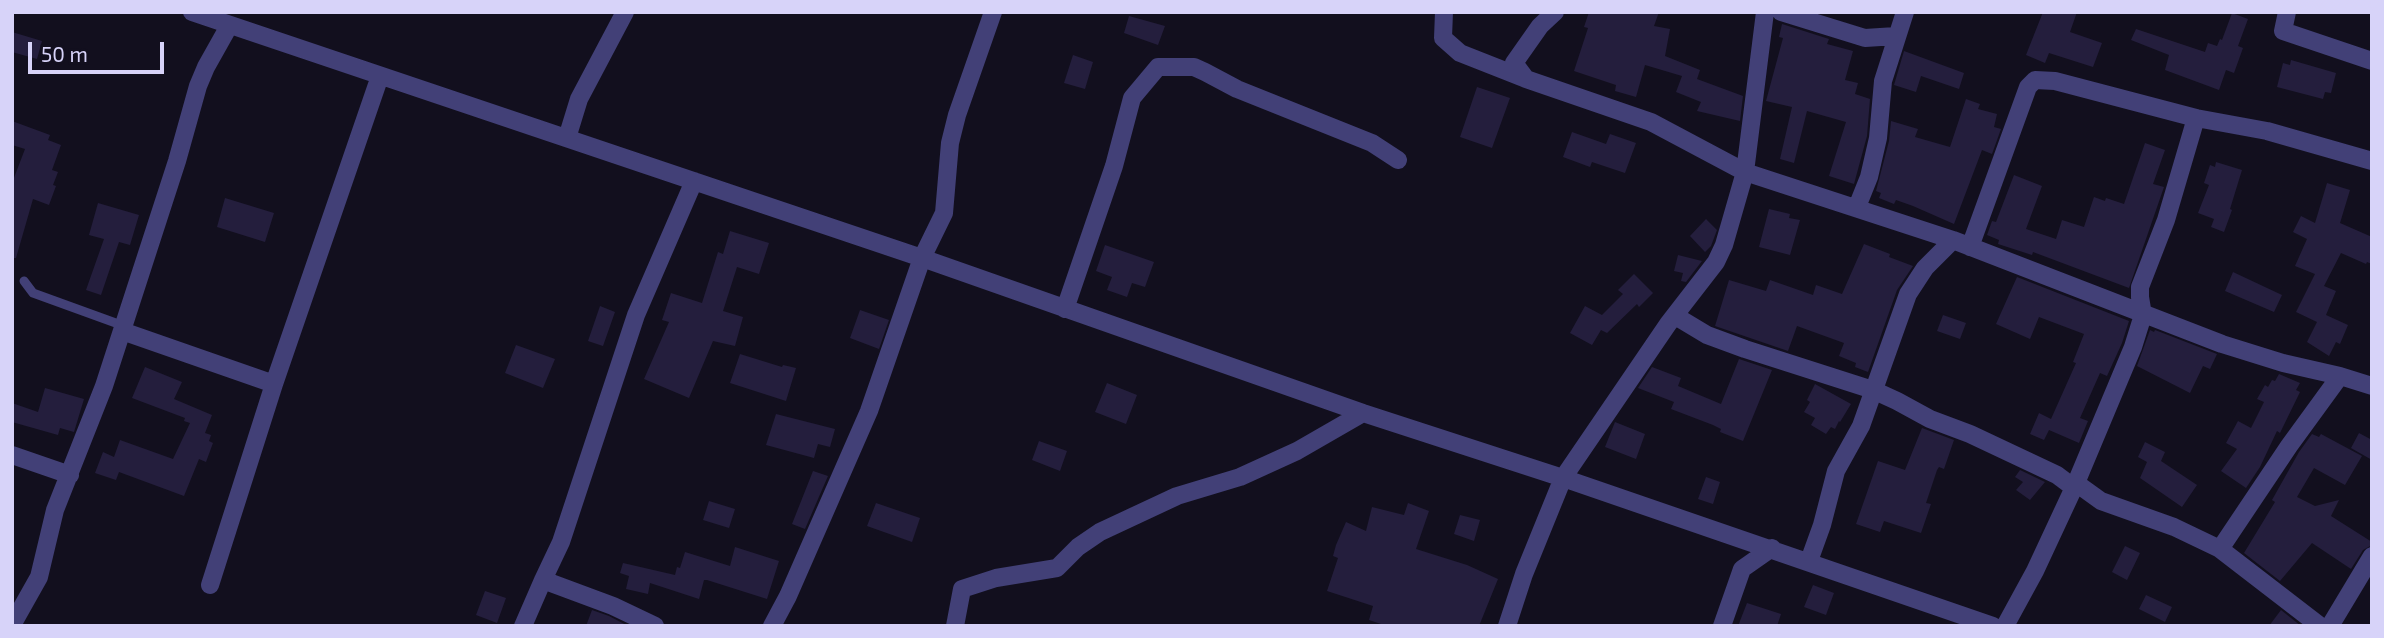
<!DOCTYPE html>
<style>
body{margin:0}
#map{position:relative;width:2384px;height:638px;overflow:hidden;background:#120f1e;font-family:"Exo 2",sans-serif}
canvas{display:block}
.frame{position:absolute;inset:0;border:14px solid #d7d3f9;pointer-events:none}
.scale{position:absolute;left:28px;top:42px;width:136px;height:32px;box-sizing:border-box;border:4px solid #d7d3f9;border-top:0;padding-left:9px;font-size:21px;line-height:24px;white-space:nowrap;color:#d7d3f9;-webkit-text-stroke:5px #120f1e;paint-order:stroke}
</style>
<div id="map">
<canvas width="2384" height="638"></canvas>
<div class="frame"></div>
<div class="scale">50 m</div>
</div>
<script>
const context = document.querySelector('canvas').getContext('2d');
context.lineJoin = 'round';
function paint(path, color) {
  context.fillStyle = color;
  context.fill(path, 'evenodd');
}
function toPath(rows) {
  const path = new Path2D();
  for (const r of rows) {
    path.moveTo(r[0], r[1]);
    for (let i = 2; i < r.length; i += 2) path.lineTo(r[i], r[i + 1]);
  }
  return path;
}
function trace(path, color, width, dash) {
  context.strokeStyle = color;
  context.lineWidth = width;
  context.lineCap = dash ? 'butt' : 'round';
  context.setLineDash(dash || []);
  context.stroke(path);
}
const building = toPath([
 [1589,12,1659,12,1654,26,1670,29,1665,56,1700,70,1697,79,1743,96,1740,121,1697,111,1701,102,1676,92,1682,76,1645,65,1636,97,1615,91,1616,85,1574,71,1588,28,1584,27],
 [2043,12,2077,12,2070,32,2102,43,2093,67,2049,53,2045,63,2026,55],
 [2232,13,2248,19,2238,46,2243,48,2234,73,2226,70,2219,90,2165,70,2169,55,2131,40,2136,29,2205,52,2208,43,2217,46,2220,39,2222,40],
 [1129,16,1165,26,1158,45,1124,33],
 [1782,24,1829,39,1827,44,1853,51,1845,80,1858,83,1855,94,1870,99,1867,136,1854,184,1829,176,1846,122,1807,111,1794,163,1780,159,1792,107,1766,101,1783,38,1779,37],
 [12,32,42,41,37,59,12,52],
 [1904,51,1964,73,1959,89,1921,76,1916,92,1894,85],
 [1073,55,1093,62,1085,89,1064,83],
 [2291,60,2336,73,2331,93,2325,92,2323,99,2277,87,2283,63,2290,65],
 [1477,87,1510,98,1492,148,1460,137],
 [1966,99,1980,104,1978,109,1997,114,1994,127,2001,129,1992,154,1982,150,1954,224,1913,206,1896,200,1894,204,1879,198,1881,193,1876,191,1889,141,1891,121,1918,129,1915,137,1950,147],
 [12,121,50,135,48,140,61,145,52,170,58,172,53,185,56,186,49,205,33,199,16,258,12,258,12,183,25,149,12,145],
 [1572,132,1606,144,1610,134,1636,143,1625,173,1592,162,1590,167,1563,157],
 [2145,143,2165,150,2153,184,2164,187,2129,288,2033,252,2032,255,1998,244,1999,240,1987,235,1992,221,1996,222,2014,175,2042,186,2026,229,2056,239,2062,220,2084,227,2094,197,2105,201,2106,198,2124,204],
 [2216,162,2242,170,2230,209,2232,210,2224,232,2211,227,2214,219,2198,213,2209,185,2204,183,2210,165,2215,167],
 [2327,183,2350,190,2340,223,2372,237,2372,264,2367,262,2366,264,2341,253,2324,286,2336,291,2326,315,2348,325,2340,344,2336,342,2329,356,2307,342,2317,322,2296,312,2315,274,2295,266,2307,239,2293,232,2301,216,2315,223],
 [225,198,274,213,265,242,217,227],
 [98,203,139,215,130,245,119,242,101,295,86,290,104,239,89,235],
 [1769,209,1790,214,1789,218,1800,220,1790,255,1759,247],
 [1706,219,1717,230,1711,246,1705,252,1690,236],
 [730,231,769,243,759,274,737,267,723,311,743,317,735,346,713,341,689,398,644,379,669,322,662,320,671,293,702,303,718,252,723,254],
 [1864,244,1890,254,1889,257,1913,266,1897,290,1868,372,1855,367,1856,363,1839,356,1844,343,1797,326,1788,351,1715,326,1729,280,1766,291,1770,280,1813,295,1816,285,1842,294],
 [1105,245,1154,262,1145,287,1132,283,1127,297,1107,290,1112,277,1096,271],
 [1678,255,1702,261,1686,282,1681,281,1683,273,1674,271],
 [2233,272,2282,295,2274,312,2225,291],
 [1634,274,1653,293,1639,307,1637,304,1607,333,1601,330,1592,345,1570,333,1585,306,1602,315,1623,294,1618,290],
 [2017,277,2129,321,2122,343,2107,376,2100,373,2080,418,2088,421,2079,443,2049,430,2044,440,2030,434,2039,413,2051,419,2076,363,2073,362,2084,334,2039,317,2030,339,1996,324],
 [600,306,615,312,603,346,588,341],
 [860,310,889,320,879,349,850,338],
 [1943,315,1966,323,1960,339,1937,331],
 [2150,330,2154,332,2155,330,2217,354,2210,369,2203,366,2190,393,2137,366],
 [516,345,555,359,543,388,505,373],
 [740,354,782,367,783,365,796,368,786,401,730,383],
 [1739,359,1772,370,1743,441,1720,432,1721,429,1713,425,1671,409,1674,402,1638,388,1652,367,1681,378,1678,386,1721,404],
 [145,367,182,382,174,399,212,415,205,433,211,435,209,441,213,443,206,462,199,459,184,496,119,472,116,480,95,473,103,452,114,457,120,440,173,459,190,423,184,421,185,418,132,398],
 [2279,374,2300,383,2296,390,2300,392,2280,433,2277,431,2260,467,2246,488,2221,471,2237,449,2226,443,2238,421,2251,428,2264,402,2257,399,2265,385,2268,387,2272,380,2275,381],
 [1107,383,1137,395,1126,424,1095,412],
 [1815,384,1851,404,1840,422,1839,421,1835,429,1831,427,1826,434,1811,425,1815,418,1804,412,1810,402,1807,400],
 [45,388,84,399,74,432,60,428,58,435,12,422,12,403,38,412],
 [776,414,835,429,830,447,818,444,814,458,766,445],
 [1615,422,1645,434,1636,459,1605,447],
 [1922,428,1954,440,1944,469,1939,467,1937,470,1926,503,1931,504,1921,533,1884,521,1880,532,1856,524,1878,461,1905,470],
 [2359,433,2372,440,2372,460,2351,448],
 [2312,434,2319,437,2321,434,2362,456,2345,485,2314,468,2297,497,2315,506,2339,500,2331,516,2372,542,2372,545,2363,550,2351,569,2312,543,2280,581,2244,553,2275,502,2272,500,2299,452],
 [1039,441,1067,451,1060,471,1032,460],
 [2145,442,2165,452,2161,461,2197,485,2182,507,2140,478,2147,462,2138,457],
 [2020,470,2045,482,2030,500,2016,490,2023,482,2015,477],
 [813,471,828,476,805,529,792,524],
 [1706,477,1720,482,1713,504,1698,499],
 [709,501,735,509,729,528,703,520],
 [876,503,920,518,912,542,867,526],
 [1408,503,1429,511,1416,549,1467,565,1498,579,1479,626,1387,626,1369,620,1373,606,1327,591,1338,558,1333,556,1336,545,1346,522,1366,531,1372,507,1404,515],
 [1460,515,1480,520,1474,541,1454,534],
 [2125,546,2140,553,2127,580,2112,572],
 [735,547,779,561,767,599,707,580,704,580,699,599,650,583,648,594,626,589,629,576,620,573,623,563,675,575,677,567,680,568,685,552,730,566],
 [1813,585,1834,593,1826,615,1804,607],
 [485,591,506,598,497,623,476,615],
 [2146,595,2172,607,2165,622,2139,609],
 [1747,603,1781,614,1777,626,1738,626],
 [592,610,609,616,628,626,586,626],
 [2281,610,2301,626,2269,626]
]);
const service = toPath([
 [24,281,33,293,124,326]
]);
const minor = toPath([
 [192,12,922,258,1363,413,1563,478,1993,626],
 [1444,12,1443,38,1460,53,1526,79],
 [1555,12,1540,26,1514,63,1526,79,1651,122,1745,172,1953,240,2222,344,2283,363,2340,376,2372,386],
 [1781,12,1865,38,1896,36],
 [2287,12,2283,31,2372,61],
 [567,138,579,99,625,12],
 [1857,207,1869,177,1878,138,1883,81,1905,12],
 [1970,247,2028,87,2035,80,2055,81,2196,118,2267,131,2372,161],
 [1065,309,1114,166,1132,98,1158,67,1194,67,1205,72,1237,89,1372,143,1398,160],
 [1677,313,1682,320,1707,335,1745,349,1873,390,1897,401,1930,419,1970,434,2057,475,2073,487],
 [122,331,274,384],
 [12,455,70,475],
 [2076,483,2101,501,2174,527,2220,549,2320,626],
 [2220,549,2289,446,2340,376],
 [1809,561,1822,525,1836,471,1861,426,1908,294,1925,268,1953,240],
 [210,585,274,384,380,76],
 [12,625,39,577,55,510,104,386,177,161,198,86,206,67,229,26],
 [523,626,543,580],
 [655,626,613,606,543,580,561,542,636,315,694,181],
 [772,626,788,596,869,411,922,258,944,213,950,143,957,115,993,12],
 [955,626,962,589,996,578,1057,568,1078,547,1100,532,1177,496,1240,477,1297,451,1363,413],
 [1507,626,1524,574,1563,478,1668,324,1716,262,1724,245,1745,172,1765,12],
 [1722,626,1742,569,1772,548],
 [2005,626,2035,571,2076,483,2133,347,2143,315,2140,297,2140,287,2166,220,2196,118],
 [2330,626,2372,556]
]);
paint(building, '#241e3d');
trace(service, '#424077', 9);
trace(minor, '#424077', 18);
</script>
